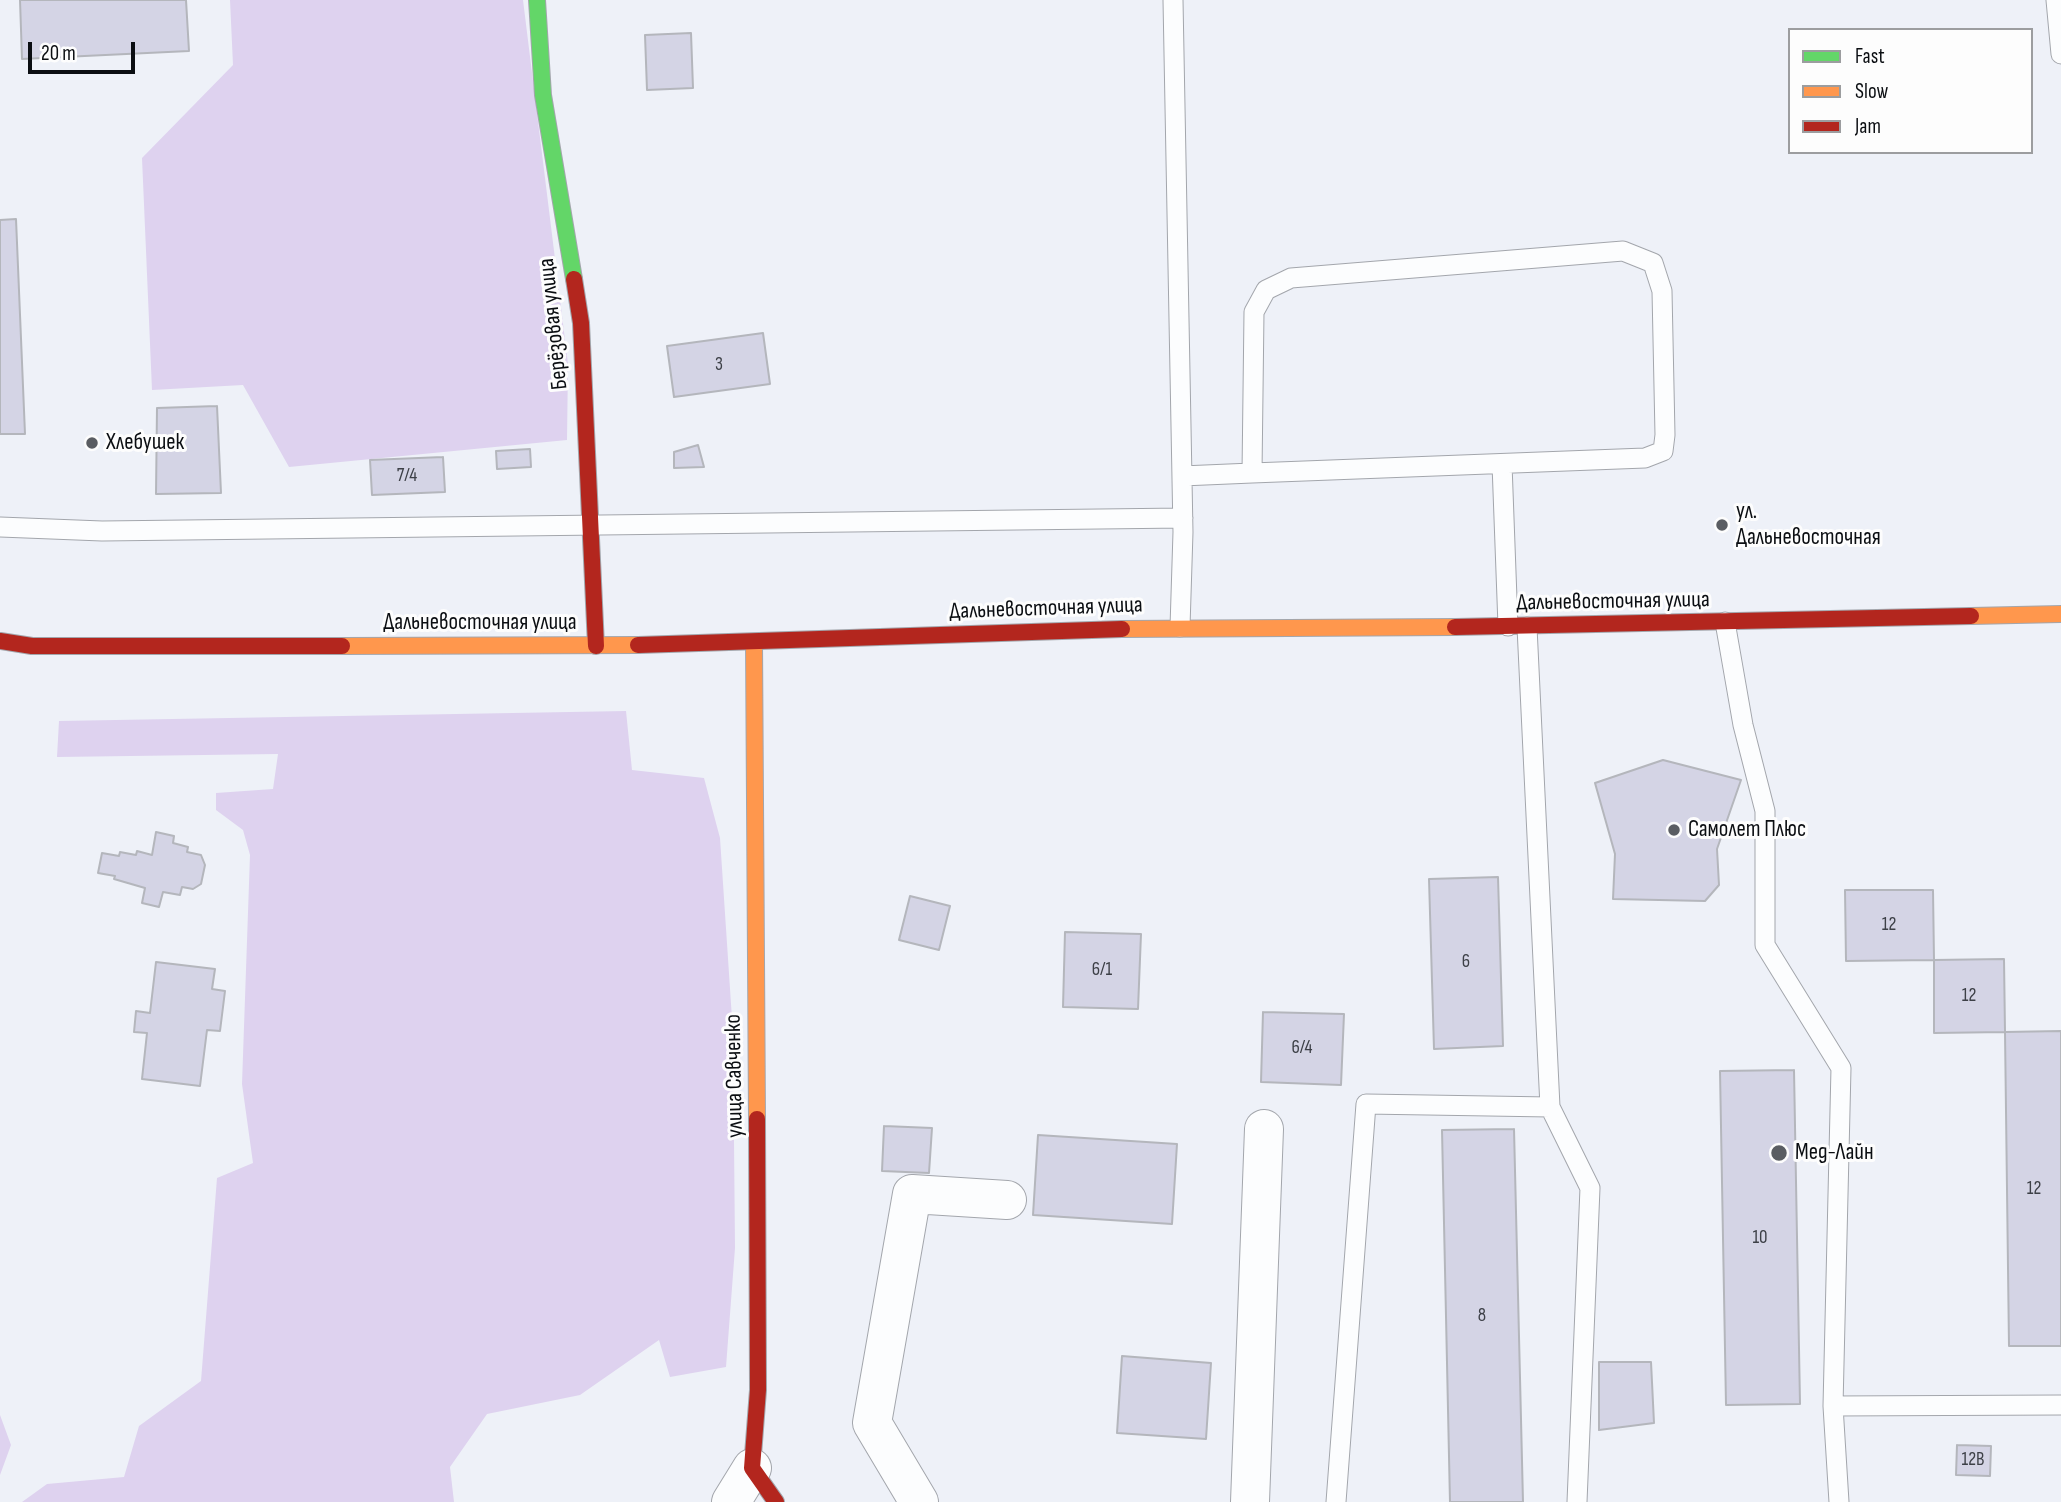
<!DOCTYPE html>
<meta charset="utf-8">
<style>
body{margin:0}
#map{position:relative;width:2061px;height:1502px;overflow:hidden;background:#eef1f8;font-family:"Sofia Sans Condensed",sans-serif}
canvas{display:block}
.legend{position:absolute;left:1788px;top:28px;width:245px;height:126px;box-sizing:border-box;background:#fdfdfd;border:2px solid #9c9d9f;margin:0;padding:9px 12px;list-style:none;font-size:21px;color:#0b0e12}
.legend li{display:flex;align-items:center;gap:14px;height:35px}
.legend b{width:35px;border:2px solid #9c9d9f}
.scale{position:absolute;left:28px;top:42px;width:107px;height:32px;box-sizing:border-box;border:4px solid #0b0e12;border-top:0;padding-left:9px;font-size:21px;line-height:24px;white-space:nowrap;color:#0b0e12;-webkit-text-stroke:5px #fdfdfd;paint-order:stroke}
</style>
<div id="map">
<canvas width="2061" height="1502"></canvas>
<ul class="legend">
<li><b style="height:9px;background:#63d668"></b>Fast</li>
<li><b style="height:9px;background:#ff974d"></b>Slow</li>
<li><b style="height:9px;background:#b3261e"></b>Jam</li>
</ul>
<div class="scale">20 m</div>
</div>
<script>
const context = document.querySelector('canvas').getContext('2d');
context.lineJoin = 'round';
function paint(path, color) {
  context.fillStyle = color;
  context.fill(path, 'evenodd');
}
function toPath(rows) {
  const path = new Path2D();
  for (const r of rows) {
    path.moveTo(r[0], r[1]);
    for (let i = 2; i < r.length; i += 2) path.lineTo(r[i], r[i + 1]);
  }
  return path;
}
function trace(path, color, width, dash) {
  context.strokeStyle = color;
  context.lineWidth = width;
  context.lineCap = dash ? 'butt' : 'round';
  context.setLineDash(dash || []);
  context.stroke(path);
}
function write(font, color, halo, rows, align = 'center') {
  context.font = font + ' "Sofia Sans Condensed",sans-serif';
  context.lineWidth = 6;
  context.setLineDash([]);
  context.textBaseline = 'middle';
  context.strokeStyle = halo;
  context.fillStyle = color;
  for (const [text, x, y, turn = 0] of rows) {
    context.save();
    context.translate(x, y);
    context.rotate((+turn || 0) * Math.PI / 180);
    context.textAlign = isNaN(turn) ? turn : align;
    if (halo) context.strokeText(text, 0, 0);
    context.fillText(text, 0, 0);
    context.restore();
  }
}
const green = toPath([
 [230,0,523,0,568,364,567,440,289,467,243,385,152,390,142,158,233,65],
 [626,711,632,770,704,778,720,838,733,1034,735,1248,726,1367,670,1377,659,1340,580,1395,487,1414,450,1467,454,1502,22,1502,47,1484,124,1477,139,1426,201,1381,217,1178,253,1163,242,1084,250,855,243,830,216,810,216,793,273,789,278,754,57,757,59,721],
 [0,1415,11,1445,0,1475]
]);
const building = toPath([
 [20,0,186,0,189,51,22,59,20,0],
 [691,33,693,88,647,90,645,35,691,33],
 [16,219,25,434,0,434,0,220,16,219],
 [763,333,770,384,674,397,667,346,763,333],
 [217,406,221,493,156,494,157,408,217,406],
 [698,445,704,467,674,468,674,452,698,445],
 [530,449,531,467,497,469,496,451,530,449],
 [443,457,445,492,372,495,370,460,443,457],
 [1663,760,1741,780,1717,849,1719,885,1705,901,1613,899,1615,854,1595,783,1663,760],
 [156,832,174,836,173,843,188,847,187,852,201,855,205,865,201,884,193,889,182,887,180,895,163,892,159,907,142,903,145,888,114,879,115,876,98,873,102,853,119,856,120,852,136,855,137,851,152,855,156,832],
 [1498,877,1503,1046,1434,1049,1429,879,1498,877],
 [1845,890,1933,890,1934,960,1846,961,1845,890],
 [910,896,950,906,939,950,899,940,910,896],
 [1065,932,1141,934,1138,1009,1063,1007,1065,932],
 [2004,959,2005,1032,1934,1033,1934,960,2004,959],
 [156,962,215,969,212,989,225,991,220,1031,207,1030,200,1086,142,1079,147,1033,134,1032,136,1011,150,1013,156,962],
 [1263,1012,1344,1014,1341,1085,1261,1082,1263,1012],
 [2061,1031,2061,1346,2009,1346,2005,1032,2061,1031],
 [1794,1070,1800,1404,1726,1405,1720,1071,1794,1070],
 [884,1126,932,1128,929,1173,882,1171,884,1126],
 [1514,1129,1523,1502,1450,1502,1442,1130,1514,1129],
 [1038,1135,1177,1144,1172,1224,1033,1215,1038,1135],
 [1122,1356,1211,1363,1206,1439,1117,1433,1122,1356],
 [1599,1362,1651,1362,1654,1423,1599,1430,1599,1362],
 [1957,1445,1991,1446,1990,1476,1956,1475,1957,1445]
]);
const lane = toPath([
 [1173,0,1183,532,1180,627],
 [2056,0,2061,54],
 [1502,464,1508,626],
 [1182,476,1252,473,1645,458,1663,451,1665,435,1662,291,1653,263,1623,251,1291,278,1266,290,1254,312,1252,473],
 [0,527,102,531,1183,518],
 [1725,622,1743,725,1765,811,1765,945,1841,1068,1833,1406,1839,1502],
 [1550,1107,1590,1188,1577,1502],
 [1833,1406,2061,1405],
 [1336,1502,1366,1104,1550,1107,1527,627]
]);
const street = toPath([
 [731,1502,752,1468],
 [919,1502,872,1423,912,1194,1007,1200],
 [1250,1502,1264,1129]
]);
const fast = toPath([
 [537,0,543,95,574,279]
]);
const slow = toPath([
 [1971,616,2061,614],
 [1122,629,1455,627],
 [754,642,757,1119],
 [342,646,638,645]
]);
const jam = toPath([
 [574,279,581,323,596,646],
 [1455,627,1971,616],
 [0,641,32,646,342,646],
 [638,645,1122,629],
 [757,1119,758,1390,752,1468,776,1502]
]);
const markers = [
 [92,443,7,"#5a5d62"],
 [1722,525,7,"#5a5d62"],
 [1674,830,7,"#5a5d62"],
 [1779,1153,9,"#5a5d62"]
];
const numberNames = [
 ["3",719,365],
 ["7/4",407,476],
 ["12",1889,925],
 ["6",1466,962],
 ["6/1",1102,970],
 ["12",1969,996],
 ["6/4",1302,1048],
 ["12",2034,1189],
 ["10",1760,1238],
 ["8",1482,1316],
 ["12В",1973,1460]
];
const streetNames = [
 ["Берёзовая улица",554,324,-96],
 ["Дальневосточная улица",1613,602,-1],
 ["Дальневосточная улица",1046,609,-2],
 ["Дальневосточная улица",480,623],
 ["улица Савченко",735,1076,-91]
];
const poiNames = [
 ["Хлебушек",106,443],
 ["ул.",1736,512],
 ["Дальневосточная",1736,538],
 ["Самолет Плюс",1688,830],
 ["Мед-Лайн",1795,1153]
];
paint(green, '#ded2ef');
paint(building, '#d4d4e5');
trace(building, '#b4b6bc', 2);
trace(lane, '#a3a6ac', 21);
trace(street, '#a3a6ac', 40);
trace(fast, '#a3a6ac', 18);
trace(slow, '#a3a6ac', 18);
trace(jam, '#a3a6ac', 18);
trace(lane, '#fcfdfe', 19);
trace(street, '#fcfdfe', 38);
trace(fast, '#63d668', 16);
trace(slow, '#ff974d', 16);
trace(jam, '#b3261e', 16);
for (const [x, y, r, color] of markers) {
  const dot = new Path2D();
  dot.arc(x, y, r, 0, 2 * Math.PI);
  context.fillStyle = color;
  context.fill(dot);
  trace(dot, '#fdfdfd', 2.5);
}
write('19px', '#3d4047', null, numberNames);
write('23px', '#0b0e12', '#fdfdfd', streetNames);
write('23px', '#0b0e12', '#fdfdfd', poiNames, 'left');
</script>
